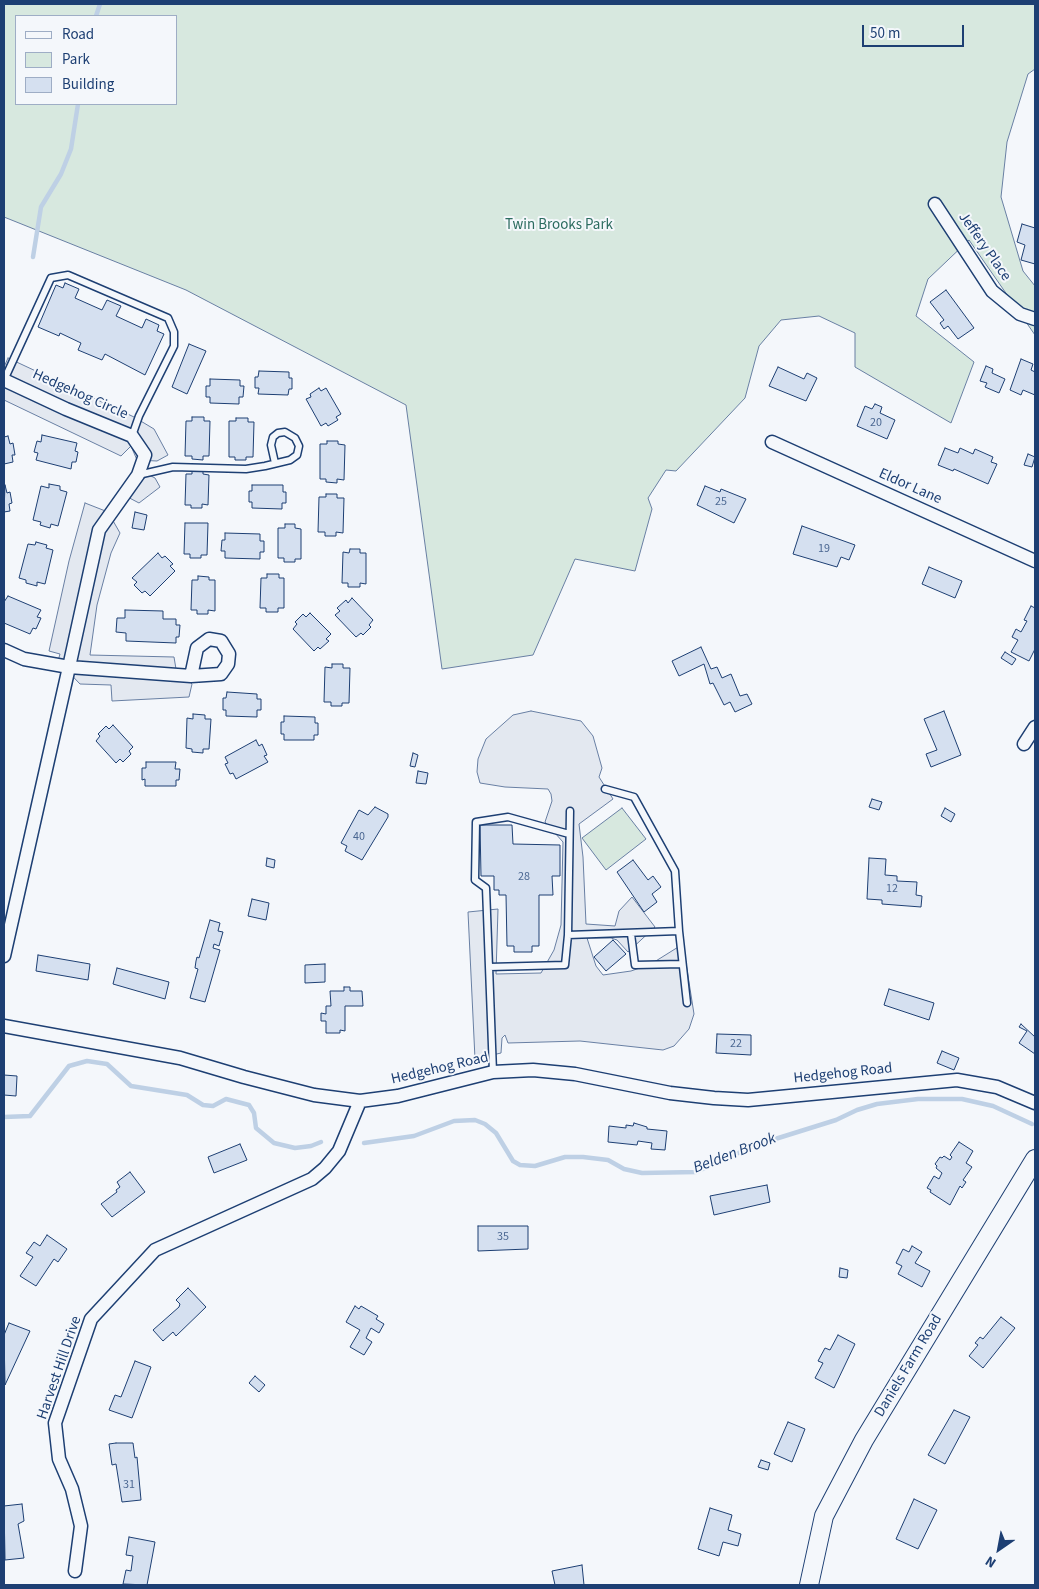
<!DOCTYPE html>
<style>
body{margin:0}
#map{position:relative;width:1039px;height:1589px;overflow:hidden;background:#f4f7fb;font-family:"Source Sans 3",sans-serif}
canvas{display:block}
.frame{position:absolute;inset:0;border:5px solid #1d3f73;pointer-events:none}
.legend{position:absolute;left:15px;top:15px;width:162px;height:90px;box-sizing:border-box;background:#f4f7fb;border:1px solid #9eadc5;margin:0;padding:6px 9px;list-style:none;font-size:15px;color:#1d3f73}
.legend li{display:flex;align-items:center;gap:10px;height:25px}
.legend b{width:25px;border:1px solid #9eadc5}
.north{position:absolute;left:974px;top:1524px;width:50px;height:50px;-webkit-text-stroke:4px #f4f7fb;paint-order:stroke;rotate:213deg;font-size:14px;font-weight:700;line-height:20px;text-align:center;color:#1d3f73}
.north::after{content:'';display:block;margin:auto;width:18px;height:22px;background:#1d3f73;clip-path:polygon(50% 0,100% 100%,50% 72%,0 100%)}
.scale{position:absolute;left:862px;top:25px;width:102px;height:22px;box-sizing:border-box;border:2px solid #1d3f73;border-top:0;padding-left:6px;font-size:15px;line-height:18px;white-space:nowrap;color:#1d3f73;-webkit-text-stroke:4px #f4f7fb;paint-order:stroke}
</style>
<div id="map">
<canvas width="1039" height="1589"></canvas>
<div class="frame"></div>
<ul class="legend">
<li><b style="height:6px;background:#f4f7fb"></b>Road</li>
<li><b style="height:14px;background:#d7e8df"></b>Park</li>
<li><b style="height:14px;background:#d5e0f0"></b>Building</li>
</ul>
<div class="north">N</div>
<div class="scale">50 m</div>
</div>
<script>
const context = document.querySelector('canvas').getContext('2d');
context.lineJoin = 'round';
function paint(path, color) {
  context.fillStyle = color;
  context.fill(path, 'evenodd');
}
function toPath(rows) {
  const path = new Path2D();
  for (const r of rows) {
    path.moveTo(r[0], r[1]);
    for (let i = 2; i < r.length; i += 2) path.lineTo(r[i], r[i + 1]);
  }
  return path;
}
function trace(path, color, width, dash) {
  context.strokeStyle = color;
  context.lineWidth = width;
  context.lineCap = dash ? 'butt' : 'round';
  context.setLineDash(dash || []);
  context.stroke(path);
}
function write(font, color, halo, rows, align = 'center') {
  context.font = font + ' "Source Sans 3",sans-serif';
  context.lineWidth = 4;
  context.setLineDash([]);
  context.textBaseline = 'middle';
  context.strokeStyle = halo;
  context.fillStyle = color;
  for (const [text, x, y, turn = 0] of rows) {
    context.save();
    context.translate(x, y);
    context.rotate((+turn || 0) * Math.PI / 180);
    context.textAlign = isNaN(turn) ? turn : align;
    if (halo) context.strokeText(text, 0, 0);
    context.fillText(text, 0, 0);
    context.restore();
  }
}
const green = toPath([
 [4,4,1035,4,1035,69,1028,74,1007,142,1001,197,1023,271,1035,286,1035,335,969,240,928,279,916,316,974,362,951,423,855,367,855,333,819,316,781,320,759,346,745,398,676,471,666,470,648,498,652,509,635,571,575,559,533,655,442,669,406,405,186,290,4,217,4,4],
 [16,16,176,16,176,104,16,104,16,16],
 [622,808,646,839,606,870,582,838,622,808]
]);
const parking = toPath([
 [8,358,134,417,154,429,168,455,157,461,137,460,131,446,121,456,4,400,4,367,8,358],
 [135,468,155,478,160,487,139,503,120,493,135,468],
 [85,503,108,512,120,533,111,553,97,605,90,655,174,657,176,669,192,684,189,697,112,701,111,685,80,684,58,661,60,654,49,651,69,561,85,503],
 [531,711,581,721,593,736,602,768,599,777,613,799,579,824,583,857,586,924,615,926,619,911,632,897,655,927,628,952,617,940,611,938,587,938,596,966,603,975,631,971,651,964,683,944,694,1014,689,1029,674,1046,663,1050,580,1041,508,1043,505,1035,502,1038,501,1053,475,1059,468,912,498,909,496,974,541,973,554,950,561,925,563,842,545,822,552,801,551,794,548,789,505,787,480,783,477,772,478,759,486,739,513,715,531,711]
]);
const stream = toPath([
 [96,16,100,4],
 [33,257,41,207,61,174,71,149,78,104],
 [4,1117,30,1116,69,1066,87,1061,107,1064,131,1086,187,1095,203,1105,213,1106,226,1099,249,1105,254,1113,256,1128,274,1143,295,1148,311,1146,321,1142],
 [364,1143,414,1136,454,1121,475,1120,485,1124,496,1133,513,1161,520,1165,535,1166,565,1157,583,1157,608,1160,624,1169,642,1173,696,1172,756,1145,836,1120,857,1110,877,1104,918,1099,962,1099,993,1106,1032,1124]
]);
const building = toPath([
 [1022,224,1035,228,1035,264,1021,260,1025,245,1017,242,1022,224],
 [65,283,79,289,75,298,102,310,107,300,121,306,116,316,142,328,146,319,159,325,157,331,164,334,145,375,105,354,102,360,78,350,81,343,60,333,59,336,38,327,56,285,63,288,65,283],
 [946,290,974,328,958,339,948,326,944,329,940,323,944,320,930,302,946,290],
 [189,344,206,351,187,394,172,387,189,344],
 [1021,359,1033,364,1031,370,1035,372,1035,395,1023,390,1021,395,1010,390,1021,359],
 [986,366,993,369,992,373,1005,379,999,393,985,387,987,383,980,381,986,366],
 [778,367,804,379,807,373,817,378,806,401,769,386,778,367],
 [259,371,289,372,289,378,292,378,292,389,289,389,288,395,258,394,259,388,255,388,255,377,258,377,259,371],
 [210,379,240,380,240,386,244,386,243,397,239,397,239,404,210,403,210,397,206,397,206,386,210,386,210,379],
 [319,388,321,391,326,388,341,414,336,417,338,420,328,426,326,423,321,426,306,399,311,397,310,394,319,388],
 [875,404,882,407,880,413,895,420,887,439,857,426,865,406,872,409,875,404],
 [192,417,204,417,204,421,210,421,209,456,203,456,203,460,192,459,192,456,185,456,186,421,192,421,192,417],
 [236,418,248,418,248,422,254,422,253,457,246,457,246,460,235,460,235,457,229,457,229,421,236,421,236,418],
 [42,435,77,443,75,451,78,452,76,462,72,462,71,469,36,460,38,453,34,452,37,441,41,442,42,435],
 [8,436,10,444,13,443,15,455,12,455,13,462,4,464,4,437,8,436],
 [327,441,338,441,338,444,345,445,344,480,337,479,337,483,326,482,326,479,320,479,320,444,327,444,327,441],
 [945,448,958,453,960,448,973,454,975,449,993,457,991,462,997,464,988,484,954,469,953,471,938,465,945,448],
 [1028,454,1035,457,1032,467,1024,465,1028,454],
 [192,471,203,471,203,474,209,475,208,505,202,504,202,508,191,508,191,505,185,505,186,474,192,474,192,471],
 [49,484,60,486,60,490,67,492,58,526,51,524,50,528,40,525,41,522,33,520,41,486,49,488,49,484],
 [5,485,7,493,10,492,12,503,9,504,10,511,4,512,5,485],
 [252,485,283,485,283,492,286,492,286,503,282,503,282,509,252,508,252,502,249,502,249,491,252,491,252,485],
 [705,486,720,492,721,489,746,499,734,523,697,505,705,486],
 [326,494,337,494,337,498,344,498,343,533,336,532,336,536,325,536,325,532,318,532,319,497,326,497,326,494],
 [135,512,147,515,144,530,132,528,135,512],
 [185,523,208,523,207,555,201,555,201,558,190,558,190,554,184,554,185,523],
 [285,524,295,524,295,528,301,529,301,559,295,559,295,562,284,562,284,558,278,558,278,528,285,528,285,524],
 [802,526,855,545,849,560,841,557,837,567,793,554,802,526],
 [225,533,260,534,260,541,264,541,264,552,260,552,260,559,225,558,225,551,221,551,222,540,225,540,225,533],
 [36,542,47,545,46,548,53,550,45,584,37,582,37,586,26,583,26,580,19,578,28,544,35,545,36,542],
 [350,549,360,549,360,553,366,553,366,584,360,583,360,587,348,587,348,583,342,583,343,552,349,553,350,549],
 [158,553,162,558,165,556,173,564,170,566,175,571,150,596,145,591,142,593,134,585,137,582,132,578,158,553],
 [929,567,962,581,955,598,922,584,929,567],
 [267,574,279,574,279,578,284,578,284,608,278,608,278,612,266,612,266,608,260,608,261,578,267,578,267,574],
 [198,576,209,577,209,580,215,580,215,611,208,610,208,614,197,614,197,610,191,610,192,580,198,580,198,576],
 [8,596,41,610,37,617,41,618,36,629,33,628,30,634,4,623,4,602,8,596],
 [352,598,373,620,369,625,371,627,363,635,361,633,356,637,335,615,340,611,337,608,346,600,348,603,352,598],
 [1031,606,1035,608,1035,649,1029,661,1011,652,1018,640,1012,637,1016,629,1021,632,1027,621,1024,620,1031,606],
 [125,610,163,611,163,619,176,619,176,625,180,625,179,637,176,637,176,643,126,641,126,633,116,632,117,618,125,618,125,610],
 [310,613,331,634,326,639,329,641,320,649,318,647,314,651,293,629,297,624,295,622,303,614,306,617,310,613],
 [701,647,711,669,717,667,722,678,731,674,740,696,747,694,752,704,735,712,730,702,724,705,713,683,710,684,704,664,679,676,672,661,701,647],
 [1005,652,1016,659,1012,665,1001,658,1005,652],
 [332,664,343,664,343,668,350,668,349,703,342,703,342,706,331,706,331,702,324,702,325,667,332,668,332,664],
 [227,692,257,694,257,699,261,699,261,710,257,710,257,717,226,716,226,710,223,710,223,698,226,698,227,692],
 [944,711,961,755,931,767,926,754,937,750,924,719,944,711],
 [193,714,205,715,205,719,211,719,209,749,203,749,203,753,192,752,192,749,186,748,187,718,193,719,193,714],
 [284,716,315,717,315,723,318,723,318,735,314,735,314,740,284,740,284,734,281,734,281,722,284,722,284,716],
 [113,725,133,747,129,751,131,754,123,762,120,759,116,763,96,741,100,736,98,734,106,726,109,729,113,725],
 [256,740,259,746,262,744,267,755,264,756,268,762,236,779,233,773,230,774,225,764,228,763,225,757,256,740],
 [413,753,418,755,415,767,410,766,413,753],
 [146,762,176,762,175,769,180,769,179,780,176,780,176,786,145,786,145,779,142,780,142,768,146,768,146,762],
 [418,771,428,773,426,784,416,783,418,771],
 [872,799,882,802,879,810,869,807,872,799],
 [375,807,388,814,388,817,362,860,345,851,347,846,341,843,359,810,368,815,375,807],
 [945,808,955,814,951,822,941,816,945,808],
 [480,825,512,825,513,844,560,845,560,876,552,876,553,895,539,895,539,946,532,946,532,952,514,952,514,946,507,946,506,895,499,895,499,890,494,890,494,876,481,876,480,825],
 [267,858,275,860,274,868,266,866,267,858],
 [869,858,886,859,885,875,897,876,897,881,917,882,916,895,922,896,921,907,882,904,882,900,867,899,869,858],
 [633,860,648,880,653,876,661,887,652,894,657,902,644,912,617,872,633,860],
 [252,899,269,903,266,920,248,916,252,899],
 [210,920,220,923,218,931,223,932,219,946,214,944,213,948,220,950,205,1002,190,998,198,969,195,968,196,961,197,957,199,958,210,920],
 [613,940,626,954,606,971,594,957,613,940],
 [38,955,90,964,88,980,36,971,38,955],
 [325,964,325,982,305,983,305,965,325,964],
 [117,968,169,982,165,999,113,984,117,968],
 [344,987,350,987,350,991,362,991,363,1006,345,1006,345,1031,340,1030,340,1033,326,1033,326,1021,321,1021,321,1013,326,1014,326,1006,331,1006,330,991,344,991,344,987],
 [889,989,934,1003,929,1020,884,1005,889,989],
 [1021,1024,1035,1037,1035,1054,1019,1043,1027,1031,1019,1027,1021,1024],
 [717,1034,751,1035,751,1055,716,1053,717,1034],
 [942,1051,959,1058,954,1070,937,1063,942,1051],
 [4,1075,17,1076,16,1096,4,1095,4,1075],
 [634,1123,647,1127,647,1129,667,1131,665,1150,651,1149,652,1143,638,1141,637,1145,608,1142,609,1126,626,1128,626,1125,633,1126,634,1123],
 [959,1142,973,1151,966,1163,972,1167,963,1180,966,1182,962,1188,960,1186,950,1205,930,1192,931,1190,927,1188,934,1176,939,1179,942,1173,936,1168,937,1166,935,1164,940,1157,942,1158,944,1156,950,1160,952,1157,950,1155,959,1142],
 [240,1144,247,1160,214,1173,208,1157,240,1144],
 [130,1172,145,1192,112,1217,101,1204,117,1192,116,1190,120,1187,117,1182,130,1172],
 [767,1185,770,1202,714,1215,710,1196,767,1185],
 [478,1226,528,1226,528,1249,478,1251,478,1226],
 [47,1235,67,1249,58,1262,54,1259,36,1286,20,1276,33,1257,26,1253,34,1242,40,1246,47,1235],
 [912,1246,922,1252,915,1263,930,1271,922,1287,898,1274,902,1266,896,1263,903,1249,909,1252,912,1246],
 [840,1268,848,1270,847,1278,839,1277,840,1268],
 [188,1288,206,1307,176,1336,173,1332,163,1341,153,1330,179,1307,180,1304,176,1300,188,1288],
 [355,1306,359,1309,361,1306,378,1316,376,1319,384,1324,379,1333,371,1328,366,1338,372,1342,364,1355,350,1347,360,1330,346,1322,355,1306],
 [1001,1317,1015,1328,983,1368,969,1356,978,1345,975,1343,980,1337,983,1339,1001,1317],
 [9,1323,30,1331,5,1385,4,1335,9,1323],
 [838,1335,855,1344,834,1388,815,1378,823,1363,818,1361,825,1348,830,1350,838,1335],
 [135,1361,151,1367,132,1418,109,1410,115,1395,121,1397,135,1361],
 [255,1376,265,1385,259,1392,249,1383,255,1376],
 [954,1410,970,1417,945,1464,928,1455,954,1410],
 [788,1422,805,1429,792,1462,774,1454,788,1422],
 [116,1443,133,1443,135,1458,137,1457,141,1500,122,1502,116,1464,112,1465,109,1444,116,1443],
 [761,1460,770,1463,768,1470,758,1467,761,1460],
 [914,1499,937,1510,918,1549,896,1539,914,1499],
 [22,1504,24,1521,18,1524,24,1558,5,1560,4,1506,22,1504],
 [710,1508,732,1515,728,1530,741,1534,738,1546,723,1542,719,1556,698,1549,710,1508],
 [129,1537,155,1542,147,1585,123,1584,126,1570,131,1571,133,1556,126,1555,129,1537],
 [582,1565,584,1585,555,1585,552,1571,582,1565]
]);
const service = toPath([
 [5,378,51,278,68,275,168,318,174,332,174,346,139,416,132,436],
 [138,475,173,467,246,469,265,466,290,460,297,455,299,446,295,438,285,432,278,433,273,437,271,445,275,463],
 [605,789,634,797,675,871,679,931],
 [631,934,635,965,682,964],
 [568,935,679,931,687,1003],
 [489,967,565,965,568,935,570,811],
 [493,1072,486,888,475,880,476,822,508,817,569,834]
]);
const minor = toPath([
 [935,204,992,291,1020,314,1035,319],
 [4,380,66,409,132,436,145,455,138,475,99,530,69,667,24,659,4,650],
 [772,442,1035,561],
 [1024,744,1035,727],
 [4,956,69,667,191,676,221,674,228,664,229,654,221,641,209,639,197,648,191,676],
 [4,1026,180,1058,244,1077,314,1095,360,1101,398,1096,493,1072,533,1070,575,1074,670,1093,714,1098,748,1100,957,1080,997,1087,1035,1103],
 [75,1571,81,1526,72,1489,59,1459,55,1423,91,1319,155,1250,312,1179,325,1168,339,1151,360,1101]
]);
const secondary = toPath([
 [809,1585,824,1516,864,1440,1035,1159]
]);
const numberNames = [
 ["20",876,423],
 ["25",721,502],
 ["19",824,549],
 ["40",359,837],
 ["28",524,877],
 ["12",892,889],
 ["22",736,1044],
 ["35",503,1237],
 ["31",129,1485]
];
const parkNames = [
 ["Twin Brooks Park",559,226]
];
const streetNames = [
 ["Jeffery Place",984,247,55],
 ["Hedgehog Circle",80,395,24],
 ["Eldor Lane",910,487,24],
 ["Hedgehog Road",440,1069,-13],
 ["Hedgehog Road",843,1074,-6],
 ["Daniels Farm Road",909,1366,-59],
 ["Harvest Hill Drive",60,1368,-71]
];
const waterNames = [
 ["Belden Brook",735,1154,-21]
];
paint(green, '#d7e8df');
trace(green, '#687fa3', 1);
paint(parking, '#e3e8f0');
trace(parking, '#687fa3', 1);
trace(stream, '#bed0e5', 4.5);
paint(building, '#d5e0f0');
trace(building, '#1d3f73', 1);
trace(service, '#1d3f73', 9);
trace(minor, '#1d3f73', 15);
trace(secondary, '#1d3f73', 20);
trace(service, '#f4f7fb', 6);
trace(minor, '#f4f7fb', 12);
trace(secondary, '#f4f7fb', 18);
write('12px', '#4b6792', null, numberNames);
write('15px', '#2c6c60', '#f4f7fb', parkNames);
write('15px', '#1d3f73', '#f4f7fb', streetNames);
write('italic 16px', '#1d3f73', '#f4f7fb', waterNames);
</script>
